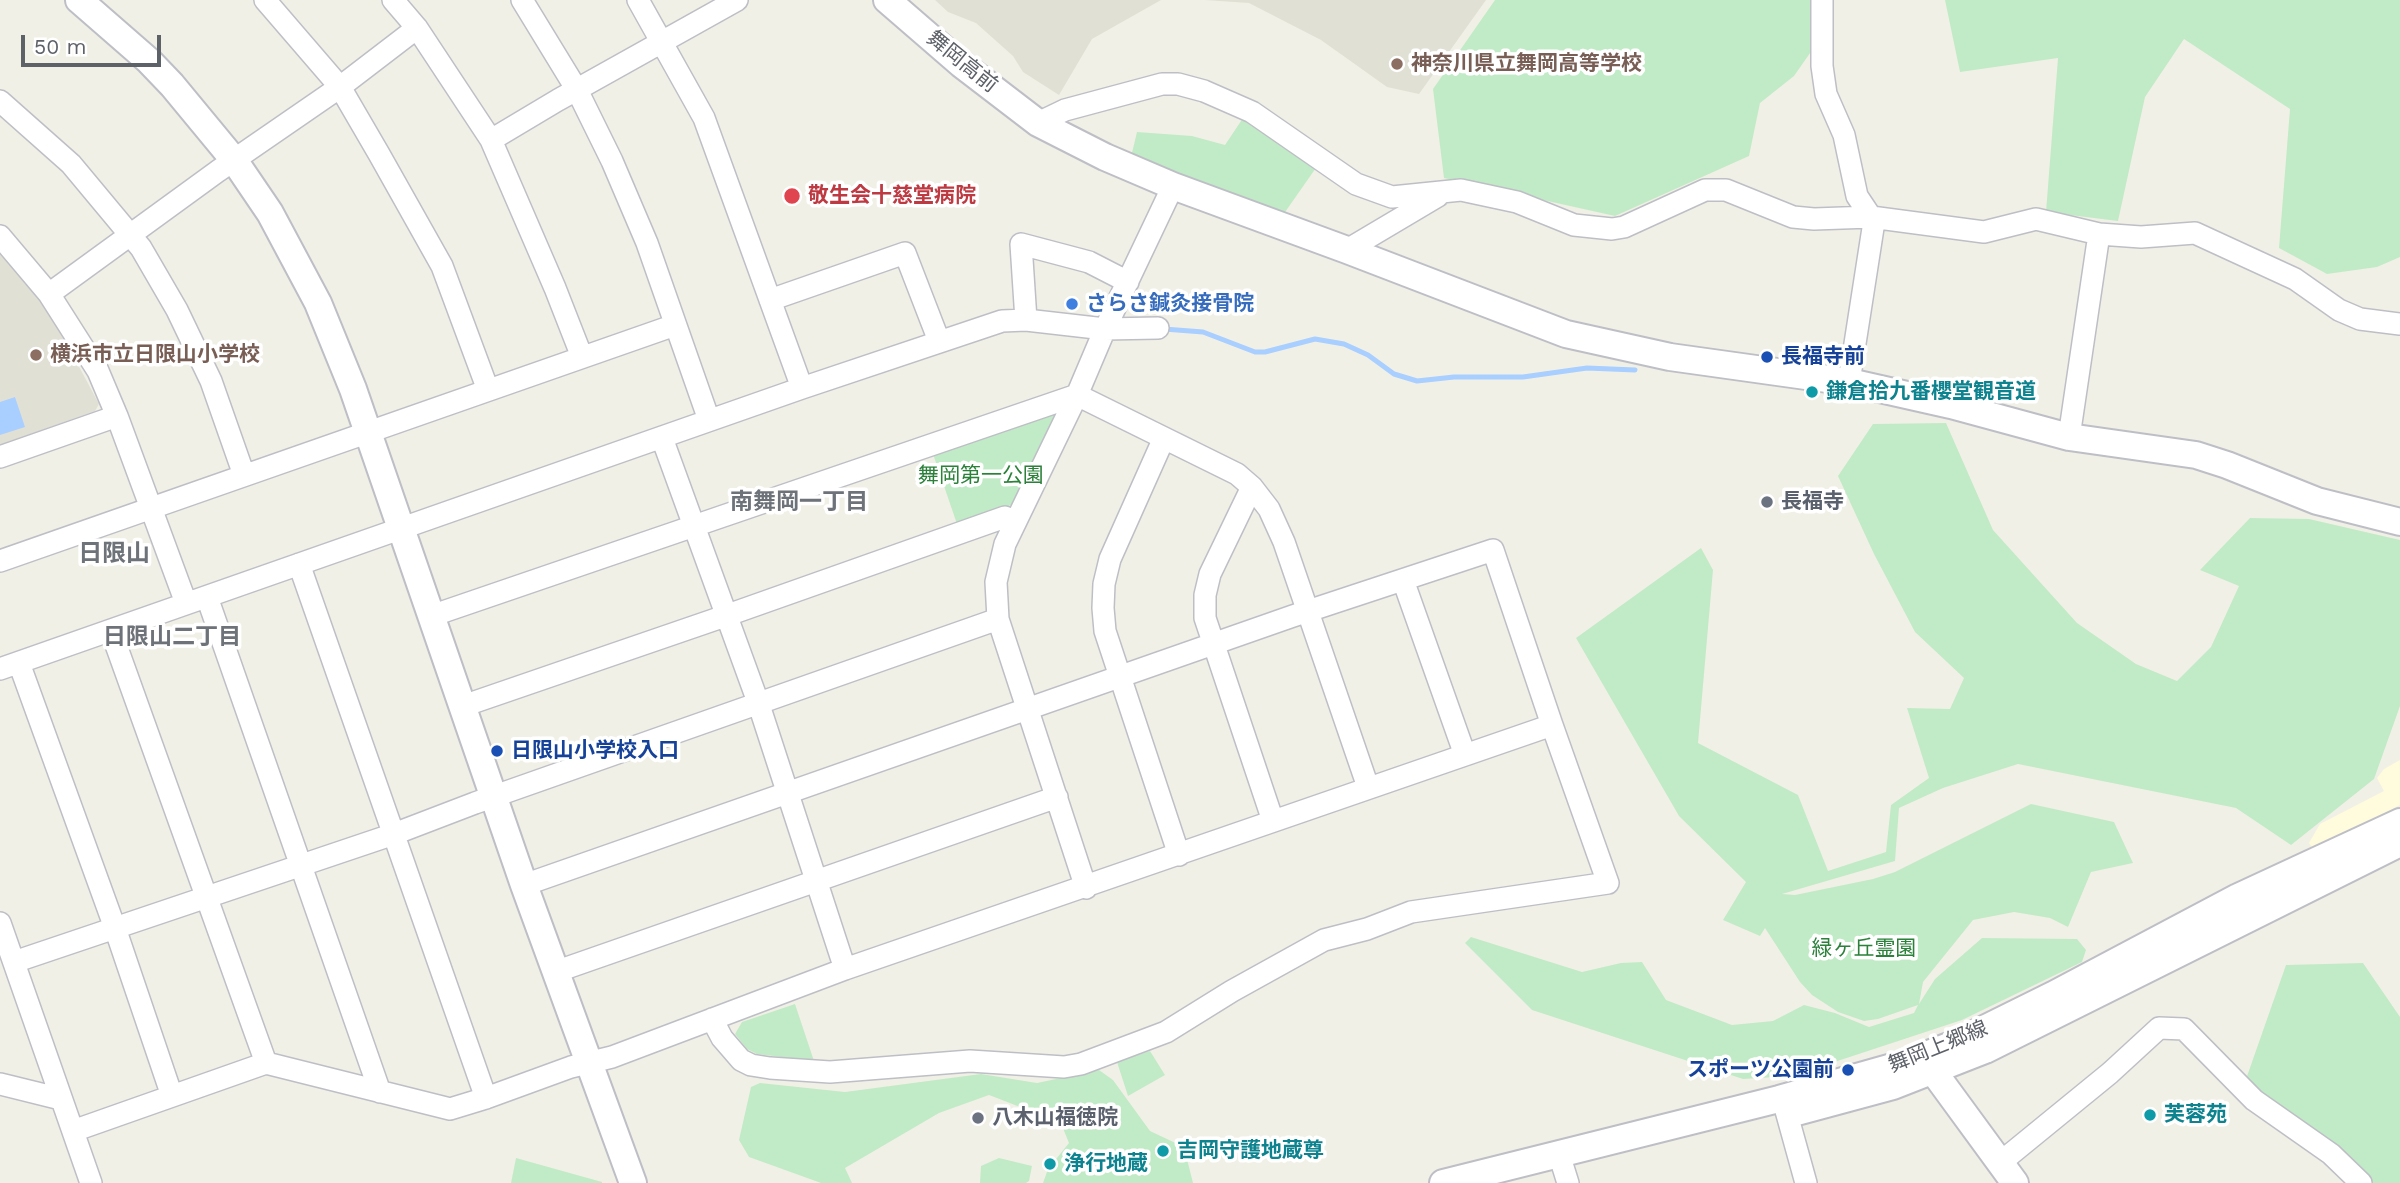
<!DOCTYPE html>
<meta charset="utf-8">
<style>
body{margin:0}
#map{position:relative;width:2400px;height:1183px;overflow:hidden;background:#f1f0e6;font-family:"Work Sans",sans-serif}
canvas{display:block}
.scale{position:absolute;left:21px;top:35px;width:140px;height:32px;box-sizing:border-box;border:4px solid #5d6168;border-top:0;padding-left:9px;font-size:21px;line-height:24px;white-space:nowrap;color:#5d6168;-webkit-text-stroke:5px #fff;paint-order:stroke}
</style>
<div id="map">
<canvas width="2400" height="1183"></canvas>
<div class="scale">50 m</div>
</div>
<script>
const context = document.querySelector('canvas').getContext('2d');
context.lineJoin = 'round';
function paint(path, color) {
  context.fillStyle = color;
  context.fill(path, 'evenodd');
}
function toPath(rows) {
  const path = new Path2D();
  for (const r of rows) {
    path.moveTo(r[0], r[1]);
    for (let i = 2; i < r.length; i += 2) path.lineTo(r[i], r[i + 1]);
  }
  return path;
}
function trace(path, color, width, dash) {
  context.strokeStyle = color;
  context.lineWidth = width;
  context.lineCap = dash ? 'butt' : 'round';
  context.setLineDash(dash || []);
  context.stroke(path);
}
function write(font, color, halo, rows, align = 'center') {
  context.font = font + ' "Work Sans","Noto Sans JP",sans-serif';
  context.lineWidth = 7;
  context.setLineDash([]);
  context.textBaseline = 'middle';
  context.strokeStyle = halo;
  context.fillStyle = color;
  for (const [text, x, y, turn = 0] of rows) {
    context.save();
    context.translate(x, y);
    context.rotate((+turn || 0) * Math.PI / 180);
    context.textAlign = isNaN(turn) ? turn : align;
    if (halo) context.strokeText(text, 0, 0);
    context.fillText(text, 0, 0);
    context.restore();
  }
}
const commercial = toPath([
 [2400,760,2400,805,2313,849,2309,843,2320,824,2384,791,2377,778,2384,769]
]);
const education = toPath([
 [935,0,1161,0,1092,39,1059,95,1023,72,1013,56,976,23,948,12],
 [1205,0,1486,0,1419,94,1387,87,1321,40,1249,3],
 [0,249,46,305,99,404,95,411,0,445]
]);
const green = toPath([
 [1495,0,1813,0,1815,46,1794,76,1760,103,1749,156,1615,216,1444,178,1433,89],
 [1945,0,2400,0,2400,257,2377,267,2327,274,2279,248,2290,109,2184,39,2145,97,2118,221,2046,212,2058,58,1960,72],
 [1245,115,1318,165,1283,215,1131,157,1137,132,1192,136,1225,145],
 [1059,411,1011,505,957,524,933,454],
 [1946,423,1993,530,2077,623,2136,664,2177,681,2211,647,2239,586,2200,570,2250,518,2309,519,2400,540,2400,706,2374,779,2291,845,2236,808,2018,764,1943,788,1899,808,1895,861,1782,894,1795,895,1873,879,1895,872,2031,804,2114,822,2133,863,2091,872,2068,927,2050,918,2014,912,1973,920,1923,982,1919,1004,1935,979,1982,938,2077,939,2086,950,2082,962,1962,1020,1792,1076,1743,1079,1532,1010,1465,943,1471,937,1582,972,1621,963,1642,962,1666,1000,1732,1025,1773,1021,1804,1005,1835,1013,1869,1027,1914,1013,1918,1005,1878,1019,1864,1021,1838,1012,1812,995,1800,982,1765,928,1760,936,1723,920,1746,882,1679,816,1576,638,1701,548,1713,570,1698,743,1798,795,1828,871,1886,852,1891,805,1929,778,1907,708,1950,709,1964,678,1915,632,1874,554,1838,476,1873,424],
 [2363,963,2400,1017,2400,1183,2371,1183,2245,1082,2286,965],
 [795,1004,814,1061,757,1054,747,1049,735,1034,742,1022],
 [1150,1051,1165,1075,1128,1096,1117,1062],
 [1099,1070,1113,1080,1150,1131,1184,1147,1193,1183,1043,1183,1048,1169,1069,1143,1058,1116,1033,1112,989,1095,939,1113,845,1168,852,1183,821,1183,749,1157,739,1140,751,1087,760,1083,845,1092,981,1074,1037,1083],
 [516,1158,602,1182,602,1183,511,1183],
 [999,1158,1032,1166,1029,1181,1026,1183,980,1183,981,1166]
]);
const water = toPath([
 [15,397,25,427,0,435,0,402]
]);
const stream = toPath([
 [1164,329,1203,332,1255,352,1265,352,1315,339,1344,344,1368,355,1394,374,1417,381,1454,377,1523,377,1587,368,1635,370]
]);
const minor = toPath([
 [265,0,340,87,379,154,442,266,488,390],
 [393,0,417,28],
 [522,0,577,90,612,161,647,243,709,420],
 [638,0,704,118,802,388],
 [1822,0,1822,66,1826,94,1844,135,1857,196,1871,217,1873,228,1849,382],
 [0,101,71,164,141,248,177,310,211,381,244,475],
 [1038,123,1065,110,1162,84,1178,84,1204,91,1252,112,1356,184,1392,197,1461,190,1517,202,1574,225,1612,229,1624,227,1705,190,1726,190,1793,217,1814,219,1871,217,1984,232,2036,219,2099,234,2141,237,2195,233,2295,279,2339,310,2360,319,2400,324],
 [491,140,555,288,582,357],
 [0,236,49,294,98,371,117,416,186,603],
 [1347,250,1438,196],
 [49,294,218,171,340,87,417,28,491,140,558,100,737,0],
 [770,300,905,253,939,341],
 [1026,320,1021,244,1089,262,1128,282],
 [2069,437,2099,234],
 [662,438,758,702,845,969],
 [1164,438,1110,559,1104,584,1103,608,1105,631,1179,855],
 [0,457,117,416],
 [1252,487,1210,574,1205,595,1205,618,1273,821],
 [0,561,675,325],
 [299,564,486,1098],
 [1403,580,1465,755],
 [207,597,380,1092],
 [431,616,1077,395,1237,474,1252,487,1269,509,1284,542,1368,787],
 [111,631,266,1063],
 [19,663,115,928,172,1096],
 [0,669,802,388,1002,321,1026,320,1105,329,1158,328],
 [463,706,725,616,1005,517,1016,521],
 [1086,888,998,619,996,582,1005,544,1077,395,1105,329,1173,186],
 [0,923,91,1183],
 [14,962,394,834,475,803,998,619],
 [555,972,1057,797],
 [712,1019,722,1038,741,1060,751,1065,770,1068,830,1072,970,1061,1064,1067,1081,1064,1166,1032,1232,991,1324,940,1367,929,1411,912,1608,883,1552,725],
 [0,1084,61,1099],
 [1783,1100,1806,1183],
 [73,1131,266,1063,450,1109,486,1098,571,1067,612,1057,845,969,1552,725,1493,550,1293,616,524,885],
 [1559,1154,1568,1183],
 [2001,1162,2110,1073,2159,1028,2184,1029,2254,1100,2331,1154,2361,1183]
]);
const tertiary = toPath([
 [79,0,149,61,172,85,234,160,270,213,318,303,353,389,524,885,633,1183],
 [887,0,961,64,1038,123,1105,157,1173,186,1347,250,1566,334,1670,357,1849,382,1951,405,2069,437,2196,455,2227,465,2317,501,2400,522],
 [1925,1056,1933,1071,2015,1183],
 [1793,1113,1893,1086,1985,1050,2400,843],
 [1443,1183,1779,1099,1903,1064,1954,1044,2053,995,2238,897,2400,822]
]);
const markers = [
 [1397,64,7,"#8d6e63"],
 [792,196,9,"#e0444e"],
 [1072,304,7,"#3f7fe0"],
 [36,355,7,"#8d6e63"],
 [1767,357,7,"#1a4fb4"],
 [1812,392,7,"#0f9aa8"],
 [1767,502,7,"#6b7280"],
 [497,751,7,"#1a4fb4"],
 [1848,1070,7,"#1a4fb4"],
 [2150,1115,7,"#0f9aa8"],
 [978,1118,7,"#6b7280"],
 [1163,1151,7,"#0f9aa8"],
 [1050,1164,7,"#0f9aa8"]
];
const streetNames = [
 ["舞岡高前",962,62,39],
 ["舞岡上郷線",1938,1047,-22]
];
const educationNames = [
 ["神奈川県立舞岡高等学校",1411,64],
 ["横浜市立日限山小学校",50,355]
];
const healthNames = [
 ["敬生会十慈堂病院",808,196]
];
const shopNames = [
 ["さらさ鍼灸接骨院",1086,304]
];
const transitNames = [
 ["長福寺前",1781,357],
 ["日限山小学校入口",511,751],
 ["スポーツ公園前",1834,1070,"right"]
];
const cultureNames = [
 ["鎌倉拾九番櫻堂観音道",1826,392],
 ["芙蓉苑",2164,1115],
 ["吉岡守護地蔵尊",1177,1151],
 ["浄行地蔵",1064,1164]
];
const parkNames = [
 ["舞岡第一公園",981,476],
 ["緑ヶ丘霊園",1864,949]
];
const worshipNames = [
 ["長福寺",1781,502],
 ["八木山福徳院",992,1118]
];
const neighbourhoodNames = [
 ["南舞岡一丁目",799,502],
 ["日限山二丁目",172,637]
];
const quarterNames = [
 ["日限山",114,554]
];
paint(commercial, '#fffbdd');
paint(education, '#e1e0d5');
paint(green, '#c1ebc6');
paint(water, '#a8cfff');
trace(stream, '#a8cfff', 5);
trace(minor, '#bebfc6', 24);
trace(tertiary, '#bebfc6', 30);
trace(minor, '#fff', 21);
trace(tertiary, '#fff', 26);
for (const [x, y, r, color] of markers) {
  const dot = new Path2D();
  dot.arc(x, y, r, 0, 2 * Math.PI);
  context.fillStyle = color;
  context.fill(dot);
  trace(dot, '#fff', 2.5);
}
write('21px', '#5d6168', '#fff', streetNames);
write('bold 21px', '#785e54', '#fff', educationNames, 'left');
write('bold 21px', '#be3a42', '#fff', healthNames, 'left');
write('bold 21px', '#366cbe', '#fff', shopNames, 'left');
write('bold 21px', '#164399', '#fff', transitNames, 'left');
write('bold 21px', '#0d838f', '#fff', cultureNames, 'left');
write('21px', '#2b813a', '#fff', parkNames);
write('bold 21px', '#5b616d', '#fff', worshipNames, 'left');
write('bold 23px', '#6e737a', '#fff', neighbourhoodNames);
write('bold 24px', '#6e737a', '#fff', quarterNames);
</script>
